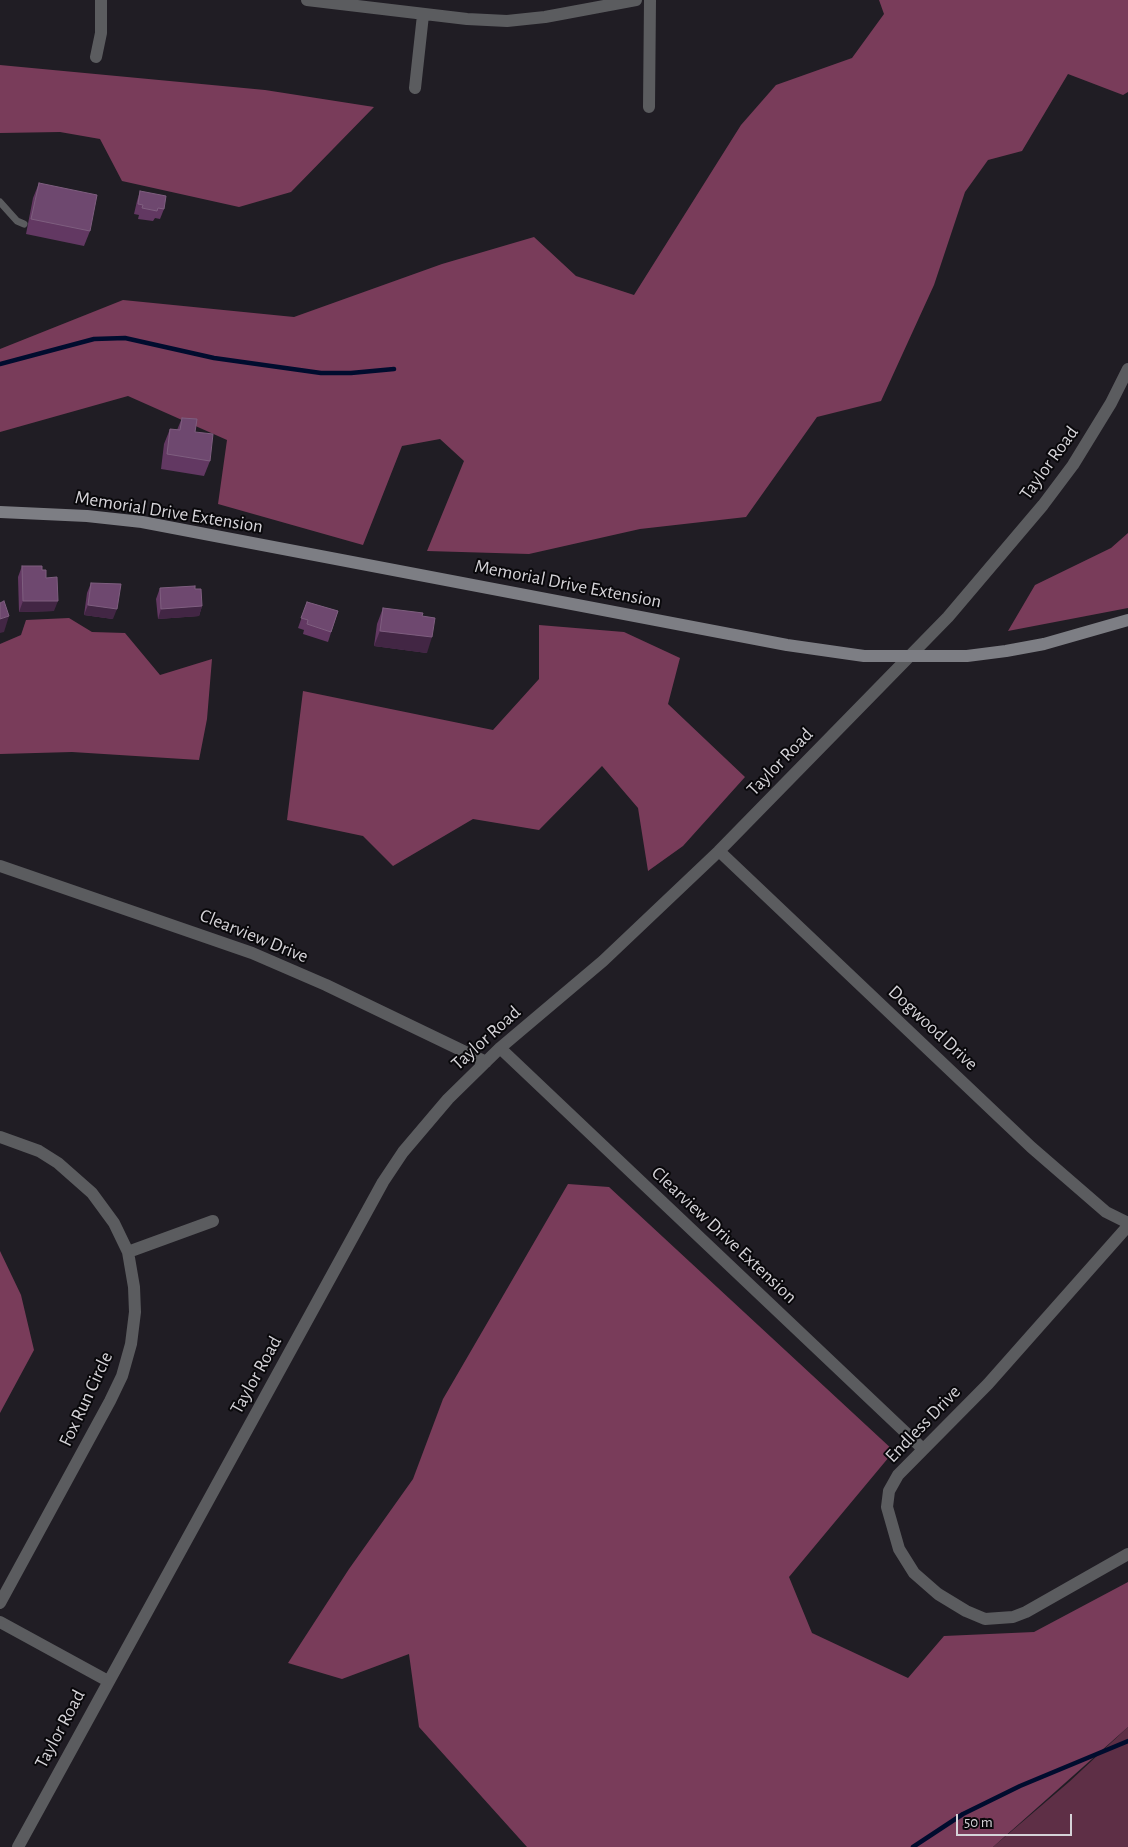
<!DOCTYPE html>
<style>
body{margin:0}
#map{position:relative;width:1128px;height:1847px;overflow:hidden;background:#201d24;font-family:"Alegreya Sans",sans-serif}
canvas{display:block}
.scale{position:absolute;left:956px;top:1814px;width:116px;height:22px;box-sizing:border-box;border:2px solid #d5d3d8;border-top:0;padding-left:6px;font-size:15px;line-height:18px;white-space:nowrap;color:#d5d3d8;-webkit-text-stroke:4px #09080b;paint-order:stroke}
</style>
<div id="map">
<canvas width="1128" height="1847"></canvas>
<div class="scale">50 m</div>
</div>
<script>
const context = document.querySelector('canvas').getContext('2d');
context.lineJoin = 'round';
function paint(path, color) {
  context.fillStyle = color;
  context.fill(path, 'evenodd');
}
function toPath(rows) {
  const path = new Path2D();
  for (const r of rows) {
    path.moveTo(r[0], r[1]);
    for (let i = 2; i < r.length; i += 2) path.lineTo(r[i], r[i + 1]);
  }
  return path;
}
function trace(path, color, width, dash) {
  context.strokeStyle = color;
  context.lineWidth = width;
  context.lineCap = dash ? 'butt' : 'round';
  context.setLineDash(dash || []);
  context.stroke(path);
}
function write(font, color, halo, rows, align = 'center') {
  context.font = font + ' "Alegreya Sans",sans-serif';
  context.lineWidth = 4;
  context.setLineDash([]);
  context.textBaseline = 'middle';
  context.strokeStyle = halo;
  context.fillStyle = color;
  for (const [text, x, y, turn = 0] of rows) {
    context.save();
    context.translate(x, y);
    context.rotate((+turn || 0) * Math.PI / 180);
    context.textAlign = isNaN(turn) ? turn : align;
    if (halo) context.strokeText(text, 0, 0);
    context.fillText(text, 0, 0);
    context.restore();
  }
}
const green = toPath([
 [1128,1727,1128,1847,993,1847,1069,1782]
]);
const forest = toPath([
 [879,0,1128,0,1128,92,1123,95,1068,74,1022,151,988,160,965,192,934,285,881,401,817,417,746,517,640,529,529,554,427,551,464,461,440,439,402,446,363,545,218,504,227,440,128,396,0,432,0,349,123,300,294,317,442,264,534,237,576,276,634,295,741,125,776,85,852,58,884,14],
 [0,65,265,90,374,107,291,192,239,207,122,181,100,139,60,132,0,133],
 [1128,533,1128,608,1008,631,1035,585,1111,548],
 [69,618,92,632,125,633,160,675,212,659,207,719,199,760,72,752,0,754,0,644,21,635,26,620],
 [539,625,624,632,680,658,668,704,745,777,683,846,648,871,638,808,602,766,539,830,473,819,393,866,363,836,287,820,303,691,493,730,539,679],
 [568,1184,609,1187,894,1451,789,1577,812,1633,908,1678,944,1636,1034,1632,1128,1582,1128,1727,993,1847,527,1847,419,1727,409,1654,342,1679,288,1663,349,1569,413,1479,443,1399],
 [0,1251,21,1295,34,1350,0,1413]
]);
const stream = toPath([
 [0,364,94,339,125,338,214,358,321,373,351,373,394,369],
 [913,1847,963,1814,1020,1786,1128,1741]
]);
const lane = toPath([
 [0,202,17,221,24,224]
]);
const street = toPath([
 [307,0,467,19,507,21,545,17,636,0],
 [96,57,101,33,101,0],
 [415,88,423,15],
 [649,107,650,0],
 [719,851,1031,1147,1106,1212,1128,1223],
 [0,866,252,953,326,985,486,1062],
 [500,1048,923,1449],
 [0,1137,39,1151,58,1163,92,1193,114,1223,128,1252,134,1287,135,1312,131,1344,122,1376,110,1401,0,1603],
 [1128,1226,988,1384,898,1475,889,1491,887,1507,899,1549,914,1573,938,1594,966,1611,985,1619,1013,1617,1026,1612,1128,1554],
 [128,1252,213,1221],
 [0,1622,108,1681],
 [18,1847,383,1182,403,1152,448,1099,500,1048,603,961,719,851,948,617,1043,505,1073,465,1111,403,1128,369]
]);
const secondary = toPath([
 [0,512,87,516,142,522,787,645,864,656,967,656,1006,651,1044,644,1128,620]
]);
const wall = toPath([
 [39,183,90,231,84,246,26,234,33,198],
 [140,191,164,209,160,219,155,218,153,221,138,219,139,215,134,214,137,201],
 [182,418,210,461,204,476,161,469,164,444,170,429,177,430],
 [22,566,42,570,46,578,54,611,19,612,18,577],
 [91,583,113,619,84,615,87,593],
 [160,588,195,589,202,606,199,616,158,619,156,599],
 [307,602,338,611,328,642,303,634,304,630,298,628],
 [383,608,422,616,427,653,374,646,377,624]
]);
const shadedWall = toPath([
 [23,601,58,601,54,611,19,612],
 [88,605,117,609,113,619,84,615],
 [202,606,199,616,158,619,161,609],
 [9,616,4,632,0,633,0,619],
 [380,631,432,637,427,653,374,646]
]);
const building = toPath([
 [39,183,97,195,90,231,31,219,39,183],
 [140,191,166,196,164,209,158,208,157,211,142,208,143,205,138,204,140,191],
 [182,418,197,419,195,432,213,434,210,461,167,454,170,429,180,430,182,418],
 [22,566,42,566,42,570,46,570,46,578,57,577,58,601,23,601,22,566],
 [91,583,121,584,117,609,88,605,91,583],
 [195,586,195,589,201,589,202,606,161,609,160,588,195,586],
 [4,601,9,616,0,619,0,603,4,601],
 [307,602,338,611,331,632,307,624,308,620,301,618,307,602],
 [383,608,423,613,422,616,435,618,432,637,380,631,383,608]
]);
const streetNames = [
 ["Taylor Road",1049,463,-54],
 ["Memorial Drive Extension",169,512,9],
 ["Memorial Drive Extension",568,584,11],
 ["Taylor Road",780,762,-46],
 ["Clearview Drive",254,936,22],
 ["Dogwood Drive",933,1028,43],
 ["Taylor Road",486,1038,-42],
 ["Clearview Drive Extension",724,1235,43],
 ["Taylor Road",256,1375,-61],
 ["Fox Run Circle",86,1399,-65],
 ["Endless Drive",923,1424,-46],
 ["Taylor Road",60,1729,-62]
];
paint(green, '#5e2f46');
paint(forest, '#793c5a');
trace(stream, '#000c2e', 4.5);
trace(lane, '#5b5c5f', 7);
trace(street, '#5b5c5f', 12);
trace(secondary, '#7d7e84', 12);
paint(wall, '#623862');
paint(shadedWall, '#422644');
paint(building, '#6e486f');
trace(building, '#7e5e7f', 1);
write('19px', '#d5d3d8', '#09080b', streetNames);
</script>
